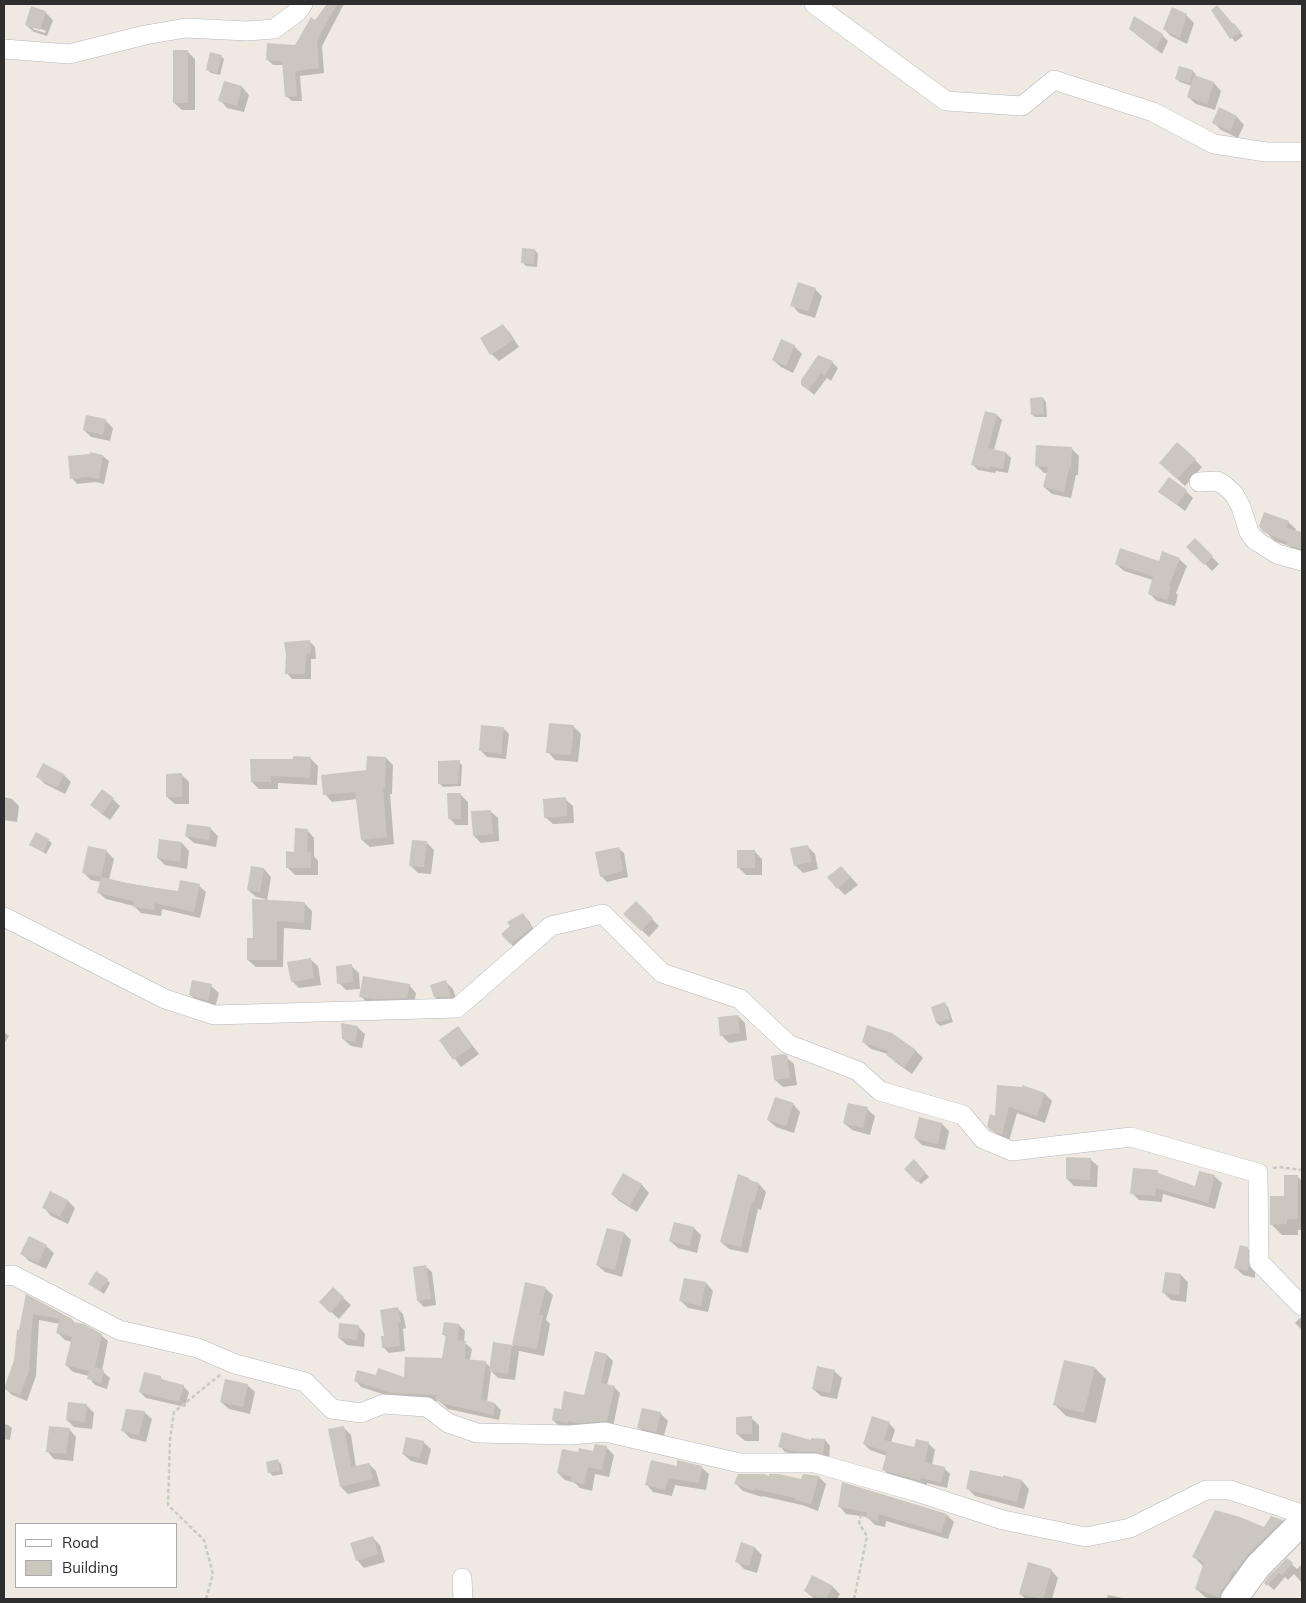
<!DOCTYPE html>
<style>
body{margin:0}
#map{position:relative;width:1306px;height:1603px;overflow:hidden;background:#efe9e1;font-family:Mulish,sans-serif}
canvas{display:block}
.frame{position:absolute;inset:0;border:5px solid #2e2e2e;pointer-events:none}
.legend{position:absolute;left:15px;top:1523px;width:162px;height:65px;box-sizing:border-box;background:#fff;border:1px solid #ababab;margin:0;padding:6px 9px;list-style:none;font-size:15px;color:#2e2e2e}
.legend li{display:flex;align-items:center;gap:10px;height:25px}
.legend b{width:25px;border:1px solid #ababab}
</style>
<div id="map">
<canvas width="1306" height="1603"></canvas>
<div class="frame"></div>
<ul class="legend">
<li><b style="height:6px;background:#fff"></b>Road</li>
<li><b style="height:14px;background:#cbc7bf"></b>Building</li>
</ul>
</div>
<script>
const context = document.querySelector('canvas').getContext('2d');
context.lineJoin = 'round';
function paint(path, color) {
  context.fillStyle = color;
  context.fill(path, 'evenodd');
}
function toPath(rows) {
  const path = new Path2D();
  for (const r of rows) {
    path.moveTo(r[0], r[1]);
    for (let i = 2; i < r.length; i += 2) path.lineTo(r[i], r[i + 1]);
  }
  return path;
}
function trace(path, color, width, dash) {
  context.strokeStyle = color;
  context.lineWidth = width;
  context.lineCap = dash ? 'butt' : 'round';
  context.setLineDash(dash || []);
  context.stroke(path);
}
const shadow = toPath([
 [328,4,344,4,322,46,324,73,300,76,302,101,292,101,286,96,283,65,273,65,267,59,296,46],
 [1212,10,1237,28,1243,36,1235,42],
 [45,12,53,20,47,36,34,32,26,25],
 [33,26,46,31,45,33,33,29],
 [1186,15,1194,23,1187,44,1171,36,1164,29],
 [1136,34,1162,35,1168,41,1162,54],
 [188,52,195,59,195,110,182,110,174,103],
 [221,56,224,59,220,75,211,73,207,70],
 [1193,71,1196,75,1195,77,1214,83,1221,91,1215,110,1196,104,1188,97,1192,86,1180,82,1176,78],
 [242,87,249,95,244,112,227,108,220,100],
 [1219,109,1237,117,1244,125,1238,138,1221,130,1213,122],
 [535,250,538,254,537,267,526,266,522,262],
 [815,289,822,296,815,318,799,313,792,305],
 [503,325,510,333,519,347,499,361,491,354],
 [794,346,802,354,793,373,781,367,773,360],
 [832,362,838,368,831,381,827,378,814,395,802,384],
 [1043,398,1046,402,1047,417,1035,417,1032,414],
 [997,415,1002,420,994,450,1006,453,1011,458,1008,473,996,471,995,473,978,470,972,464],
 [105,420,113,428,110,441,91,437,84,430],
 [1072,449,1079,456,1078,475,1076,475,1071,498,1052,494,1044,487,1047,473,1044,473,1037,466],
 [103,456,109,461,104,484,96,482,77,484,72,478],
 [1195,460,1202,467,1185,486,1168,470],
 [1186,491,1193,498,1185,511,1160,492],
 [1288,522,1296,529,1295,532,1302,534,1302,554,1295,552,1289,546,1275,541,1260,526],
 [1195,540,1219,564,1212,571,1188,547],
 [1179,559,1187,566,1176,593,1178,595,1175,606,1157,601,1150,594,1153,580,1124,571,1116,564,1160,562],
 [309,641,315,647,316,659,311,659,311,679,292,679,287,673],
 [573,726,581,734,578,762,555,760,548,752],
 [503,728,509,734,506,759,487,757,481,751],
 [310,758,318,766,317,785,278,783,278,789,259,789,252,782,294,760],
 [386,758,393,765,392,794,390,794,394,844,370,847,362,840,357,799,332,802,325,794,368,772],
 [459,762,462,765,461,786,443,787,439,783],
 [64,775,71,782,65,794,45,784,38,777],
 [182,775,189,782,189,804,175,804,167,797],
 [460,794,468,802,468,825,456,825,449,818],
 [4,797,12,799,19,806,17,822,4,820],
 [113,799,120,806,110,820,99,812],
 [565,799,573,806,574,823,553,824,545,817],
 [490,811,498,818,499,841,481,843,474,836],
 [210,828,218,836,216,847,194,843,186,836],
 [307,830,314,838,314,856,318,861,318,875,295,875,287,867],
 [48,840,52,843,46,854,31,845],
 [182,843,189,851,187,869,165,865,158,858],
 [427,843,434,850,431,874,418,873,410,865],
 [807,846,815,854,818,869,803,873,795,865],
 [618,848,624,853,628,877,607,882,601,876],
 [106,851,114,859,109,880,179,892,199,886,206,892,200,918,162,909,161,916,141,913,134,906,106,899,99,893,101,882,91,880,84,873],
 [754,851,762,859,762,875,746,875,738,867],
 [252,868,264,869,271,877,267,901,305,904,312,911,311,930,284,928,283,967,256,967,248,960,265,899,256,897,248,890],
 [849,875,858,885,845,895,838,888],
 [636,903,659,926,649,937,625,914],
 [523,915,529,921,537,935,517,950,511,944],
 [310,959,318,966,321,985,299,988,292,981],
 [351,966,359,973,360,989,346,990,339,983],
 [446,982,453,989,458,1004,442,1004,435,997],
 [409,985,416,993,414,1005,368,1004,361,996],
 [211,986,219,993,215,1008,197,1002,190,994],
 [945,1004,948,1007,953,1022,940,1026,937,1023,932,1008],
 [738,1016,745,1023,747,1040,729,1043,721,1035],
 [357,1027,365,1034,362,1048,351,1046,343,1039],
 [458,1027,479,1054,461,1067,440,1040],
 [4,1032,9,1036,4,1044],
 [890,1033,916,1051,923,1058,912,1074,895,1062,888,1054,871,1049,863,1042],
 [786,1057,794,1064,797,1085,783,1087,775,1080],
 [999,1086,1045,1094,1052,1101,1045,1123,1017,1113,1009,1141,999,1137,991,1129,996,1117],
 [793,1104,800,1112,794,1133,776,1127,768,1120],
 [867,1109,875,1116,870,1135,852,1130,844,1123],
 [942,1124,949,1131,945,1150,922,1145,915,1138],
 [1090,1159,1098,1166,1097,1187,1074,1186,1067,1179],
 [914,1161,929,1177,921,1184,906,1169],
 [1157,1172,1162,1176,1196,1188,1200,1173,1215,1177,1222,1183,1215,1209,1163,1194,1162,1202,1139,1200,1132,1193],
 [624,1174,642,1185,649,1193,637,1212,619,1201,612,1194],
 [1297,1176,1302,1181,1302,1230,1298,1230,1298,1235,1282,1235,1271,1224],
 [749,1179,753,1183,759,1184,766,1192,761,1210,758,1209,748,1253,729,1249,721,1242],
 [68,1201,75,1208,68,1224,51,1216,44,1208],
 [694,1228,701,1235,697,1253,678,1248,670,1241],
 [624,1233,631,1240,622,1277,605,1272,597,1265,602,1246,604,1246],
 [46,1246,54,1253,46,1269,29,1261,22,1254],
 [1247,1248,1255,1256,1255,1278,1243,1275,1235,1267],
 [426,1267,432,1272,436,1305,424,1307,418,1301],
 [1181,1275,1188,1282,1186,1302,1171,1300,1164,1293],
 [107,1280,110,1283,104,1294,89,1284],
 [526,1283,545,1288,553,1295,546,1320,550,1324,544,1356,519,1351,515,1380,498,1378,491,1371,487,1402,495,1404,501,1410,499,1420,448,1409,439,1401,398,1399,361,1387,355,1380,376,1377,406,1379,444,1359,447,1338,444,1335,459,1325,465,1331,464,1342,472,1349,470,1360,485,1362,491,1368,494,1343,513,1346],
 [706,1283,713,1291,708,1312,688,1308,681,1301],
 [333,1289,351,1305,339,1319,328,1309],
 [27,1296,72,1320,76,1324,101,1335,108,1341,102,1371,110,1378,107,1389,95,1385,89,1378,89,1376,73,1372,66,1365,72,1342,65,1340,58,1333,60,1324,39,1320,36,1376,27,1401,12,1395,6,1389,16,1361],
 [397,1308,403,1314,406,1328,403,1329,405,1351,389,1353,383,1347,386,1337],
 [1300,1318,1302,1318,1302,1330,1295,1323],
 [358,1326,365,1334,364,1347,347,1345,339,1338],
 [607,1355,613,1361,607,1385,614,1387,620,1393,613,1427,559,1426,553,1420,562,1410,585,1396],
 [1095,1368,1106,1379,1096,1423,1066,1416,1055,1405],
 [834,1371,842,1378,837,1399,821,1396,813,1389],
 [161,1378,165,1382,183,1386,189,1392,185,1407,146,1398,140,1392],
 [247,1385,255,1392,250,1414,229,1409,221,1402],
 [86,1405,94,1413,92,1429,74,1427,67,1420],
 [144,1412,152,1419,146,1442,130,1438,122,1430],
 [660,1413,668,1421,663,1439,646,1435,638,1427],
 [751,1418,759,1425,759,1441,745,1441,737,1434],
 [889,1423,895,1430,891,1443,915,1449,928,1443,935,1450,932,1465,944,1468,950,1474,947,1488,927,1483,926,1487,890,1476,884,1470,887,1456,870,1450,864,1444],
 [4,1424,8,1425,12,1428,10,1440,4,1439],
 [343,1427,351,1435,356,1467,369,1464,376,1471,380,1486,348,1494,341,1487,329,1430],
 [69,1429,76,1437,73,1461,54,1459,47,1451],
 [825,1440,830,1446,829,1459,803,1457,785,1452,780,1446],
 [423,1442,431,1449,427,1465,411,1461,403,1454],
 [606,1447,614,1455,609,1477,595,1474,592,1491,580,1488,575,1483,565,1480,558,1473,579,1454,594,1453],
 [278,1461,281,1464,283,1474,273,1476,269,1472],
 [701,1467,709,1474,706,1490,675,1485,672,1496,653,1492,646,1484,678,1468],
 [804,1476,819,1477,826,1484,818,1511,802,1505,762,1496,762,1497,743,1491,736,1484,802,1481],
 [1004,1476,1022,1481,1029,1489,1024,1509,975,1496,968,1489,1004,1478],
 [843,1484,947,1515,954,1522,948,1539,886,1521,885,1527,875,1525,867,1517,846,1514,839,1506],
 [1272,1517,1283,1521,1291,1529,1230,1599,1210,1599,1205,1597,1196,1589,1203,1566,1194,1557,1264,1528],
 [373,1538,380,1545,385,1562,364,1568,357,1560],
 [755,1548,762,1555,757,1573,744,1569,736,1561],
 [1287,1560,1297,1569,1302,1564,1302,1583,1294,1574,1288,1580,1285,1577,1274,1590,1266,1583],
 [1051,1570,1058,1578,1052,1599,1026,1599,1020,1594],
 [833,1587,840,1594,837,1599,815,1599,805,1591],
 [1108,1595,1127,1599,1107,1599]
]);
const building = toPath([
 [327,4,337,4,317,40,319,68,295,71,297,96,285,97,282,61,266,60,267,43,295,45,311,17,315,20],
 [1217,5,1233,24,1234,23,1241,32,1230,39,1211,10],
 [31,6,46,11,40,30,25,25],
 [1172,7,1187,14,1180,38,1163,29],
 [1134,16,1163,34,1156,50,1129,29],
 [173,50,188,50,188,103,173,103],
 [210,52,222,55,217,73,206,70],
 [1179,66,1193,70,1190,83,1175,79],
 [1194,75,1214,82,1207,104,1187,97],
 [224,81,242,86,237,106,218,101],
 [1219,107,1237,116,1230,131,1212,123],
 [522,248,535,249,534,264,521,263],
 [798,282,816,288,808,311,790,306],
 [503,324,513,340,490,355,480,338],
 [781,339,795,345,786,366,772,360],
 [818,355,833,361,825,376,821,373,808,390,801,385,801,380],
 [1043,397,1044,414,1031,415,1030,398],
 [985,411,997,414,988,448,1006,452,1003,469,990,466,990,469,971,465],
 [86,415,106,419,103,435,83,430],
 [1177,442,1196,459,1177,479,1159,463],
 [1036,445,1072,447,1071,468,1069,468,1064,492,1043,487,1048,467,1035,466],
 [90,452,103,455,99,479,89,477,70,479,68,456,90,454],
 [1169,477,1187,490,1177,505,1158,492],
 [1264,512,1289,521,1286,528,1302,532,1302,549,1286,545,1287,542,1263,532,1259,526],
 [1195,538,1213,556,1204,565,1186,547],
 [1120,548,1159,561,1162,551,1180,558,1169,586,1171,586,1167,600,1148,594,1153,576,1115,564],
 [310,640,311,653,306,654,305,674,285,674,286,655,284,642],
 [549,723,574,725,571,755,546,753],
 [481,725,504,727,501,754,479,751],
 [293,756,311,757,310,778,271,776,271,782,251,782,250,759,293,759],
 [367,756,386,757,385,787,383,787,387,837,361,840,355,792,323,795,321,775,366,770],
 [460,760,458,784,438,784,438,761],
 [43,763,64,774,57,788,36,777],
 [182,773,182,797,166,797,166,774],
 [102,789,114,798,102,814,90,805],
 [447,793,461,793,461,819,448,819],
 [566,797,567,816,544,818,543,799],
 [491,810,493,834,473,836,471,811],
 [187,824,211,827,209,840,185,836],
 [295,828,308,829,307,852,311,852,311,868,286,868,286,851,294,852],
 [36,832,49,839,43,852,29,845],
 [159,839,182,842,180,862,157,858],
 [412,840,427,841,424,867,409,866],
 [808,845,811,862,794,866,790,848],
 [88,846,107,850,101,877,82,873],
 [619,847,623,871,600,877,595,852],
 [737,850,755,850,755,868,737,868],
 [251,866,264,868,260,892,247,890],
 [841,866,851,877,837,889,827,877],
 [101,877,136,885,178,891,180,880,200,884,194,912,155,903,154,910,133,907,134,901,97,893],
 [252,899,305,902,304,923,277,921,277,960,247,960,247,938,253,938],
 [636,901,653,918,641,931,623,914],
 [523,913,532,928,510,944,501,934,510,926,507,922],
 [311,958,314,978,291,982,287,962],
 [352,964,353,982,337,984,336,966],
 [363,976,410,984,407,998,374,999,359,997],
 [192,980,212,984,208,1001,189,995],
 [446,980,451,997,434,997,430,985],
 [945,1002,950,1019,936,1023,931,1007],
 [738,1015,740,1033,720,1036,718,1017],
 [341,1023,358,1026,355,1042,342,1039],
 [867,1025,892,1033,916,1050,904,1067,886,1055,889,1051,862,1042],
 [458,1026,473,1046,453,1060,439,1040],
 [783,1054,787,1055,790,1078,774,1080,771,1056],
 [997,1085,1022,1087,1022,1085,1045,1093,1037,1116,1009,1107,1002,1135,990,1130,987,1126,990,1114,995,1116],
 [775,1097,794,1103,786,1126,767,1120],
 [848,1103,868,1107,863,1128,843,1123],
 [919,1117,942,1123,938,1144,914,1138],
 [1066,1157,1091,1158,1090,1180,1066,1179],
 [914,1159,926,1173,917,1182,904,1169],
 [1133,1168,1158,1170,1158,1173,1195,1186,1199,1171,1215,1175,1208,1203,1156,1188,1155,1196,1130,1194],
 [623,1173,642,1184,630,1206,611,1194],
 [738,1174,749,1178,749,1180,759,1183,754,1203,751,1203,741,1247,720,1242],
 [1284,1175,1298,1175,1298,1219,1287,1219,1287,1224,1270,1225,1270,1196,1284,1196],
 [50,1191,68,1200,60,1217,42,1208],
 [674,1222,694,1227,690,1246,669,1241],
 [607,1228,624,1232,615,1270,596,1265],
 [29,1236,47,1245,38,1263,20,1254],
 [1240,1245,1248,1247,1249,1265,1247,1271,1234,1268],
 [426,1265,431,1299,417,1301,413,1267],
 [96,1271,108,1279,100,1291,88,1284],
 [1165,1272,1181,1274,1179,1295,1162,1293],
 [684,1278,706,1282,701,1306,679,1301],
 [525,1282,546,1287,539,1315,543,1315,537,1349,512,1345],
 [333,1287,344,1297,330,1313,319,1302],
 [26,1294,72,1319,72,1322,84,1324,102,1334,95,1367,104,1370,101,1383,87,1379,89,1371,65,1365,72,1337,56,1333,60,1319,33,1314,29,1367,30,1368,20,1395,4,1389,14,1360,17,1330,19,1330],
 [398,1307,401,1323,398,1323,400,1346,382,1348,381,1336,384,1336,380,1310],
 [444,1322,459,1324,458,1340,466,1341,465,1359,486,1361,481,1399,495,1403,493,1415,441,1403,435,1399,437,1395,391,1393,354,1381,357,1370,376,1375,378,1368,404,1377,405,1357,442,1358,446,1335,442,1335],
 [339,1323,359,1325,357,1340,338,1338],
 [493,1342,512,1345,508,1374,489,1371],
 [595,1351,607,1354,601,1383,615,1386,607,1421,580,1423,568,1421,568,1423,552,1420,554,1408,561,1409,564,1391,584,1395],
 [1064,1360,1095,1367,1084,1413,1053,1405],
 [817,1366,835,1370,830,1393,812,1389],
 [144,1372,161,1376,161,1379,184,1385,179,1402,139,1392],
 [225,1379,248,1384,243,1407,220,1402],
 [68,1402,87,1404,85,1422,66,1420],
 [642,1408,661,1412,656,1432,637,1428],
 [126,1409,145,1411,139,1435,121,1431],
 [752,1416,752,1434,736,1434,736,1417],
 [872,1416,890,1422,884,1440,914,1447,916,1439,929,1442,925,1462,945,1467,941,1483,921,1478,920,1481,882,1470,887,1452,863,1444],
 [49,1426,70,1428,66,1454,46,1452],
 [344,1426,351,1467,369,1463,373,1479,340,1487,328,1429],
 [782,1432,811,1440,811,1438,825,1439,823,1454,815,1452,797,1452,778,1447],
 [406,1437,424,1441,420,1458,402,1454],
 [595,1444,607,1446,602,1470,588,1467,584,1484,571,1481,572,1477,557,1473,562,1449,578,1452,579,1448,593,1451],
 [278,1459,280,1471,268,1473,266,1462],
 [651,1460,677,1466,677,1460,702,1466,699,1483,668,1478,665,1490,645,1485],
 [970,1470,1003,1477,1003,1475,1022,1480,1017,1502,966,1489],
 [738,1474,764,1474,769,1476,769,1474,779,1474,801,1479,803,1474,819,1476,811,1504,795,1500,796,1498,755,1489,754,1491,734,1484],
 [842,1482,947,1514,941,1533,879,1514,878,1521,866,1518,867,1512,838,1507],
 [1215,1510,1240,1517,1264,1527,1271,1516,1283,1520,1247,1555,1236,1571,1233,1570,1229,1581,1222,1590,1219,1597,1195,1589,1204,1562,1192,1557],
 [373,1536,378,1554,356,1561,350,1543],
 [741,1542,755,1547,749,1566,735,1562],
 [1287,1558,1293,1563,1282,1575,1279,1573,1267,1586,1264,1583,1269,1576],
 [1028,1562,1052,1569,1043,1599,1019,1594],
 [812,1575,833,1586,826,1599,820,1599,804,1591]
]);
const path = toPath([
 [1273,1168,1279,1167,1302,1170],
 [206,1599,213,1574,204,1540,168,1505,170,1440,174,1412,220,1375],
 [854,1599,867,1536,859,1523,866,1493]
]);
const street = toPath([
 [814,4,946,101,1022,106,1054,80,1153,112,1214,144,1266,152,1302,152],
 [4,49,69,54,145,35,186,28,247,31,274,29,297,12,303,4],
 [1199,482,1217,481,1224,485,1234,494,1241,507,1249,532,1255,540,1277,554,1302,561],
 [4,917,165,999,214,1015,457,1008,551,926,603,914,662,973,740,999,788,1044,858,1071,880,1091,963,1115,983,1139,1012,1151,1131,1137,1258,1173,1259,1262,1302,1306],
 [4,1276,13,1275,119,1330,198,1348,235,1364,305,1382,332,1409,361,1413,383,1404,427,1407,448,1423,477,1433,570,1435,605,1432,740,1463,815,1463,914,1491,1003,1520,1086,1537,1130,1528,1206,1490,1230,1490,1302,1514],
 [462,1578,463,1599]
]);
const secondary = toPath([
 [1234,1599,1258,1566,1294,1530,1302,1526]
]);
paint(shadow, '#0003');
paint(building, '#cbc7bf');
trace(street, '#b4b7c1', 20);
trace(secondary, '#b4b7c1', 28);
trace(path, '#c9c9c9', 2.5, [4, 2.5]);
trace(street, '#fff', 19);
trace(secondary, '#fff', 26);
</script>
